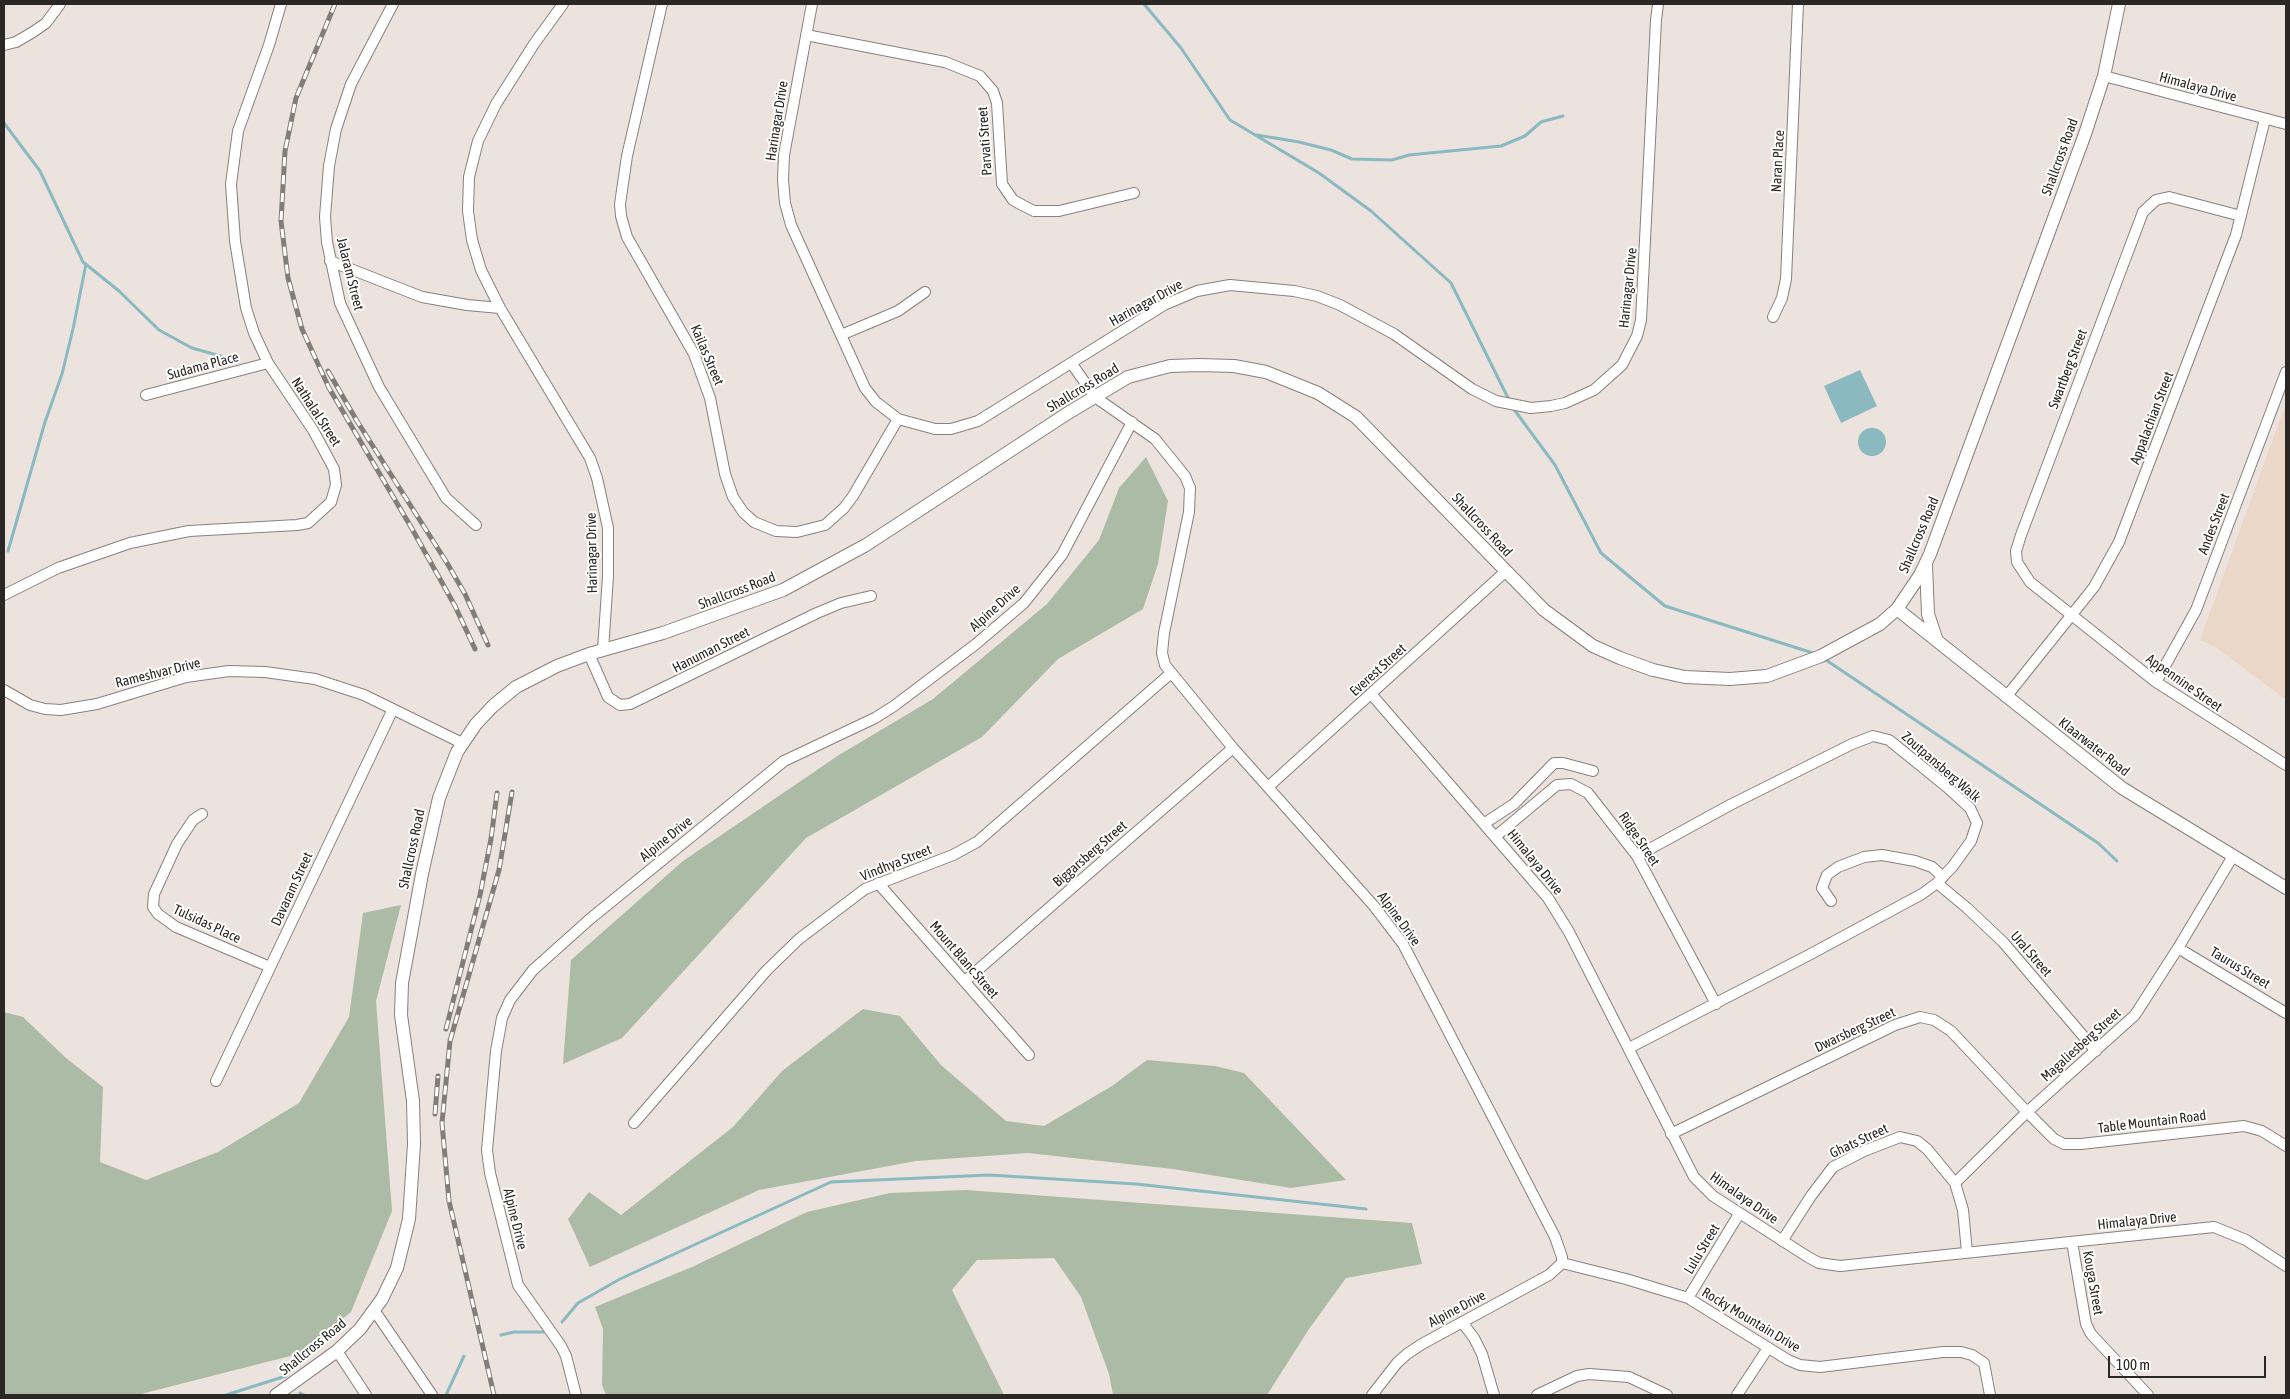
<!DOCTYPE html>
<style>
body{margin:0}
#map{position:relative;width:2290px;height:1399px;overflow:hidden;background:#ece3df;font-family:"Asap Condensed",sans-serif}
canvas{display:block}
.frame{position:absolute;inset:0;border:5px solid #2a2725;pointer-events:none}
.scale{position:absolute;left:2108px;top:1356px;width:158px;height:22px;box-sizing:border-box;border:2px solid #2a2725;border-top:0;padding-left:6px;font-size:15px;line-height:18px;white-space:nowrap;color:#2a2725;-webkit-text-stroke:4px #fff;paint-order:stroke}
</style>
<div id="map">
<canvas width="2290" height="1399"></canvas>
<div class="frame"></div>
<div class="scale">100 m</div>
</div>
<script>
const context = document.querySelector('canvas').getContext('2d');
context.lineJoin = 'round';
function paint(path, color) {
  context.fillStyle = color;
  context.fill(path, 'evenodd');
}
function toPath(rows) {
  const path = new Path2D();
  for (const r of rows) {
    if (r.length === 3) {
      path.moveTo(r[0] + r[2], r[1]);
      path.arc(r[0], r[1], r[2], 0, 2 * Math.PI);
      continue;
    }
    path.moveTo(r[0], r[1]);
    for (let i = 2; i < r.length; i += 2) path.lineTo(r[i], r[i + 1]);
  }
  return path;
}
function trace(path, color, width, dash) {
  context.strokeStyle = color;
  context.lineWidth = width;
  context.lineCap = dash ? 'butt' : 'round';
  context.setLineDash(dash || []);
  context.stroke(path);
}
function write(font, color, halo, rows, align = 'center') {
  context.font = font + ' "Asap Condensed",sans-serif';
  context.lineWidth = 4;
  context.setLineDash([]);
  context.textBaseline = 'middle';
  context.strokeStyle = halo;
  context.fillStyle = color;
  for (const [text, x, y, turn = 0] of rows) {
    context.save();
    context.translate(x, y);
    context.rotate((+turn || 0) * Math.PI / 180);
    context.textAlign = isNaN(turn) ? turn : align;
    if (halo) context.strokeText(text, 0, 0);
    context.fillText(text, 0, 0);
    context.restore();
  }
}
const industrial = toPath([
 [2286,403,2286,700,2217,648,2200,640]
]);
const green = toPath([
 [1146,457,1168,501,1158,564,1143,609,1058,659,982,737,806,838,622,1038,563,1064,571,960,683,861,839,755,933,699,1047,604,1099,540,1119,488],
 [401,905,376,1001,392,1211,351,1312,302,1353,137,1395,4,1395,4,1012,23,1017,66,1058,103,1087,100,1162,146,1180,218,1152,299,1103,349,1017,363,913],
 [863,1009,900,1016,941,1065,1006,1121,1044,1126,1112,1086,1147,1060,1215,1066,1244,1073,1346,1180,1291,1188,1173,1169,1028,1153,916,1161,759,1190,590,1267,568,1219,589,1192,621,1215,733,1127,782,1071],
 [966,1190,1412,1223,1422,1264,1346,1278,1309,1329,1267,1395,1113,1395,1109,1374,1081,1297,1054,1258,977,1260,952,1290,1004,1395,606,1395,602,1385,603,1329,595,1307,692,1267,807,1212,890,1193]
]);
const water = toPath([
 [1860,370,1877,406,1841,423,1824,386],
 [1872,442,14]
]);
const stream = toPath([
 [1144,4,1181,48,1230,120,1319,173,1371,211,1451,283,1509,400],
 [4,123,40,171,83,262,119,291,159,330,192,348,224,357],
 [1257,135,1299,142,1331,150,1352,159,1392,160,1409,155,1501,146,1525,136,1541,122,1563,116],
 [1513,408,1555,465,1601,553,1665,606,1816,654],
 [8,551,45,422,62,374,73,329,86,264],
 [1823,658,2098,843,2117,861],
 [562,1322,578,1303,620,1279,831,1182,989,1175,1136,1184,1366,1209],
 [501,1335,514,1332,543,1332],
 [300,1393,304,1395],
 [226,1395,286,1376],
 [446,1395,464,1356]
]);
const minor = toPath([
 [393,4,351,84,336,129,329,166,325,217,327,242,340,303,379,387,446,498,476,525],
 [563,4,534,44,496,104,478,141,469,177,468,211,472,240,481,270,500,308,590,458,597,478,608,528,608,576,603,650],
 [662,4,627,156,620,204,621,216,627,237,694,354,710,398,725,474,733,497,743,512,754,522,776,531,797,532,825,525,844,508,853,496,898,419],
 [812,4,784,155,783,180,785,203,791,225,865,388,876,402,898,419,935,429,951,429,978,421,1164,305,1197,291,1230,285,1294,291,1317,296,1340,305,1394,334,1472,389,1496,401,1531,408,1551,406,1565,403,1594,390,1622,365,1637,336,1641,320,1656,20,1658,4],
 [806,35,945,62,980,76,993,91,997,103,1002,184,1013,200,1024,206,1034,211,1059,211,1134,193],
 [4,45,16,42,33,32,46,23,60,4],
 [2104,76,2286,124],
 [2241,216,2169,197,2156,200,2143,212,2021,535,2016,551,2017,562,2030,582,2156,682,2286,765],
 [330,261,422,297,467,305,500,308],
 [1773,317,1782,298,1786,279,1798,4],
 [841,335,898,311,925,292],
 [1072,364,1095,397,1155,439,1185,476,1190,488,1189,512,1164,633,1162,653,1165,665,1233,748,1374,906,1403,944,1555,1237,1562,1257,1562,1263,1549,1275,1422,1344,1407,1354,1397,1363,1372,1395],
 [146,395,268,363],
 [4,595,58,568,130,543,189,531,297,525,308,523,331,502,336,485,334,469,313,430,268,363,254,333,246,308,235,241,231,184,238,131,269,45,281,4],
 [589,654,608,697,620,705,630,704,817,613,841,603,871,596],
 [2156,682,2196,610,2286,372],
 [4,690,30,705,45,709,61,710,97,704,186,677,229,671,265,672,315,679,364,695,462,743],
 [1372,695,1548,898,1569,932,1694,1177,1713,1196,1808,1257,1819,1263,1840,1266,2214,1227,2246,1240,2286,1266],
 [2006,697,2094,587,2119,542,2236,235,2265,119],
 [1268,787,1505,572],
 [202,814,193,820,177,844,154,894,153,907,158,914,176,927,270,967],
 [1485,823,1514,804,1554,763,1563,763,1593,771],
 [1496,836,1557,785,1571,784,1588,793,1637,856,1716,1004],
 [878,883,1029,1055],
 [1937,883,1967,908,2003,942,2096,1051],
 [1831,901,1822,888,1827,875,1838,867,1864,857,1882,855,1915,861,1932,867,1943,877],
 [2178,948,2286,1013],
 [965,981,1233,748],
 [1629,1048,1807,956,1922,894,1937,883,1953,866,1971,841,1977,823,1970,808,1947,787,1889,740,1873,736,1852,744,1730,805,1637,856],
 [216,1081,393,709],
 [634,1123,767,970,799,939,865,889,953,855,977,842,1170,674],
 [1671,1134,1895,1025,1920,1017,1934,1020,1951,1031,2027,1112,2054,1139,2064,1144,2081,1144,2244,1126,2262,1131,2286,1146],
 [1955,1183,2027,1112,2135,1015,2178,948,2233,856],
 [1782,1241,1811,1196,1833,1167,1864,1151,1900,1137,1917,1141,1927,1149,1955,1183,1963,1210,1967,1252],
 [2072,1242,2086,1324,2091,1334,2148,1395],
 [1562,1263,1626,1279,1688,1298,1788,1360,1800,1365,1820,1367,1943,1352,1961,1352,1972,1355,1984,1363,1990,1395],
 [1688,1298,1739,1214],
 [374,1310,432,1395],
 [1462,1322,1474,1338,1482,1354,1494,1395],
 [337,1351,366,1395],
 [576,1395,566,1356,561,1346,518,1285,490,1173,487,1150,496,1051,502,1018,510,1000,533,970,590,919,784,761,875,718,894,706,976,644,1024,603,1062,555,1132,422],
 [1537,1395,1577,1376,1589,1374,1629,1377,1667,1395],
 [1737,1395,1768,1348]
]);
const tertiary = toPath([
 [1926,565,1928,614,1936,638],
 [1897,609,2122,788,2286,888],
 [276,1395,337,1351,360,1329,382,1299,397,1268,409,1219,414,1144,413,1101,401,1015,402,983,422,874,439,798,457,752,476,724,493,706,516,687,557,666,589,654,663,633,783,590,866,545,1068,413,1128,377,1170,366,1199,365,1234,366,1266,372,1318,393,1356,417,1544,610,1593,646,1620,658,1653,670,1685,677,1730,679,1767,676,1821,656,1880,624,1897,609,1920,575,1930,554,2085,134,2104,76,2119,4]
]);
const rail = toPath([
 [335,4,296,98,285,151,281,221,288,278,302,329,329,388,411,527,455,606,475,649],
 [328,371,357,421,447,563,465,594,488,645],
 [446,1029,480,895,491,839,497,793],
 [435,1114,438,1076],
 [494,1395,449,1201,442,1123,450,1041,499,870,512,792]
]);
const streetNames = [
 ["Himalaya Drive",2198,87,15],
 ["Harinagar Drive",777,121,-81],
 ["Parvati Street",985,141,-94],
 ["Shallcross Road",2060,157,-70],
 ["Naran Place",1778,161,-87],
 ["Jalaram Street",350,274,76],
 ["Harinagar Drive",1628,288,-84],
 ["Harinagar Drive",1146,303,-29],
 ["Kailas Street",707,355,67],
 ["Sudama Place",203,366,-15],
 ["Swartberg Street",2068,369,-69],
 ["Shallcross Road",1083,388,-31],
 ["Nathalal Street",316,412,57],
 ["Appalachian Street",2152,418,-69],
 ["Andes Street",2214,524,-69],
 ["Shallcross Road",1482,525,47],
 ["Shallcross Road",1919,535,-67],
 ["Harinagar Drive",592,553,-91],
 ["Shallcross Road",737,591,-21],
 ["Alpine Drive",995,608,-42],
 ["Hanuman Street",711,650,-27],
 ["Everest Street",1378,670,-42],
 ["Rameshvar Drive",158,673,-14],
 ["Appennine Street",2184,683,35],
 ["Klaarwater Road",2094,747,38],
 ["Zoutpansberg Walk",1941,767,41],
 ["Alpine Drive",666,839,-39],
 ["Ridge Street",1639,839,56],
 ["Shallcross Road",412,849,-78],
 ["Biggarsberg Street",1090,854,-41],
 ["Himalaya Drive",1535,862,51],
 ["Vindhya Street",896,863,-22],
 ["Davaram Street",292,889,-65],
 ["Alpine Drive",1399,919,54],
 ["Tulsidas Place",207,924,25],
 ["Ural Street",2031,954,49],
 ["Mount Blanc Street",964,960,49],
 ["Taurus Street",2240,968,31],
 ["Dwarsberg Street",1855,1030,-25],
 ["Magaliesberg Street",2081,1045,-42],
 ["Table Mountain Road",2152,1122,-7],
 ["Ghats Street",1859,1141,-25],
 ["Himalaya Drive",1744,1198,35],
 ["Alpine Drive",515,1219,76],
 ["Himalaya Drive",2137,1221,-6],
 ["Lulu Street",1702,1249,-59],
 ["Kouga Street",2093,1283,80],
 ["Alpine Drive",1457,1309,-28],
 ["Rocky Mountain Drive",1751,1320,31],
 ["Shallcross Road",313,1347,-39]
];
paint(industrial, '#ebd7c8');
paint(green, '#acbba5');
paint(water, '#8ab9c0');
trace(stream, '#8ab9c0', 3);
trace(minor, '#88807c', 12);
trace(tertiary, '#88807c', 14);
trace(minor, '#fff', 10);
trace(tertiary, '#fff', 12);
trace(rail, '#837d7a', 5);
trace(rail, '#fff', 3, [9]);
write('14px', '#2a2725', '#fff', streetNames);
</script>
